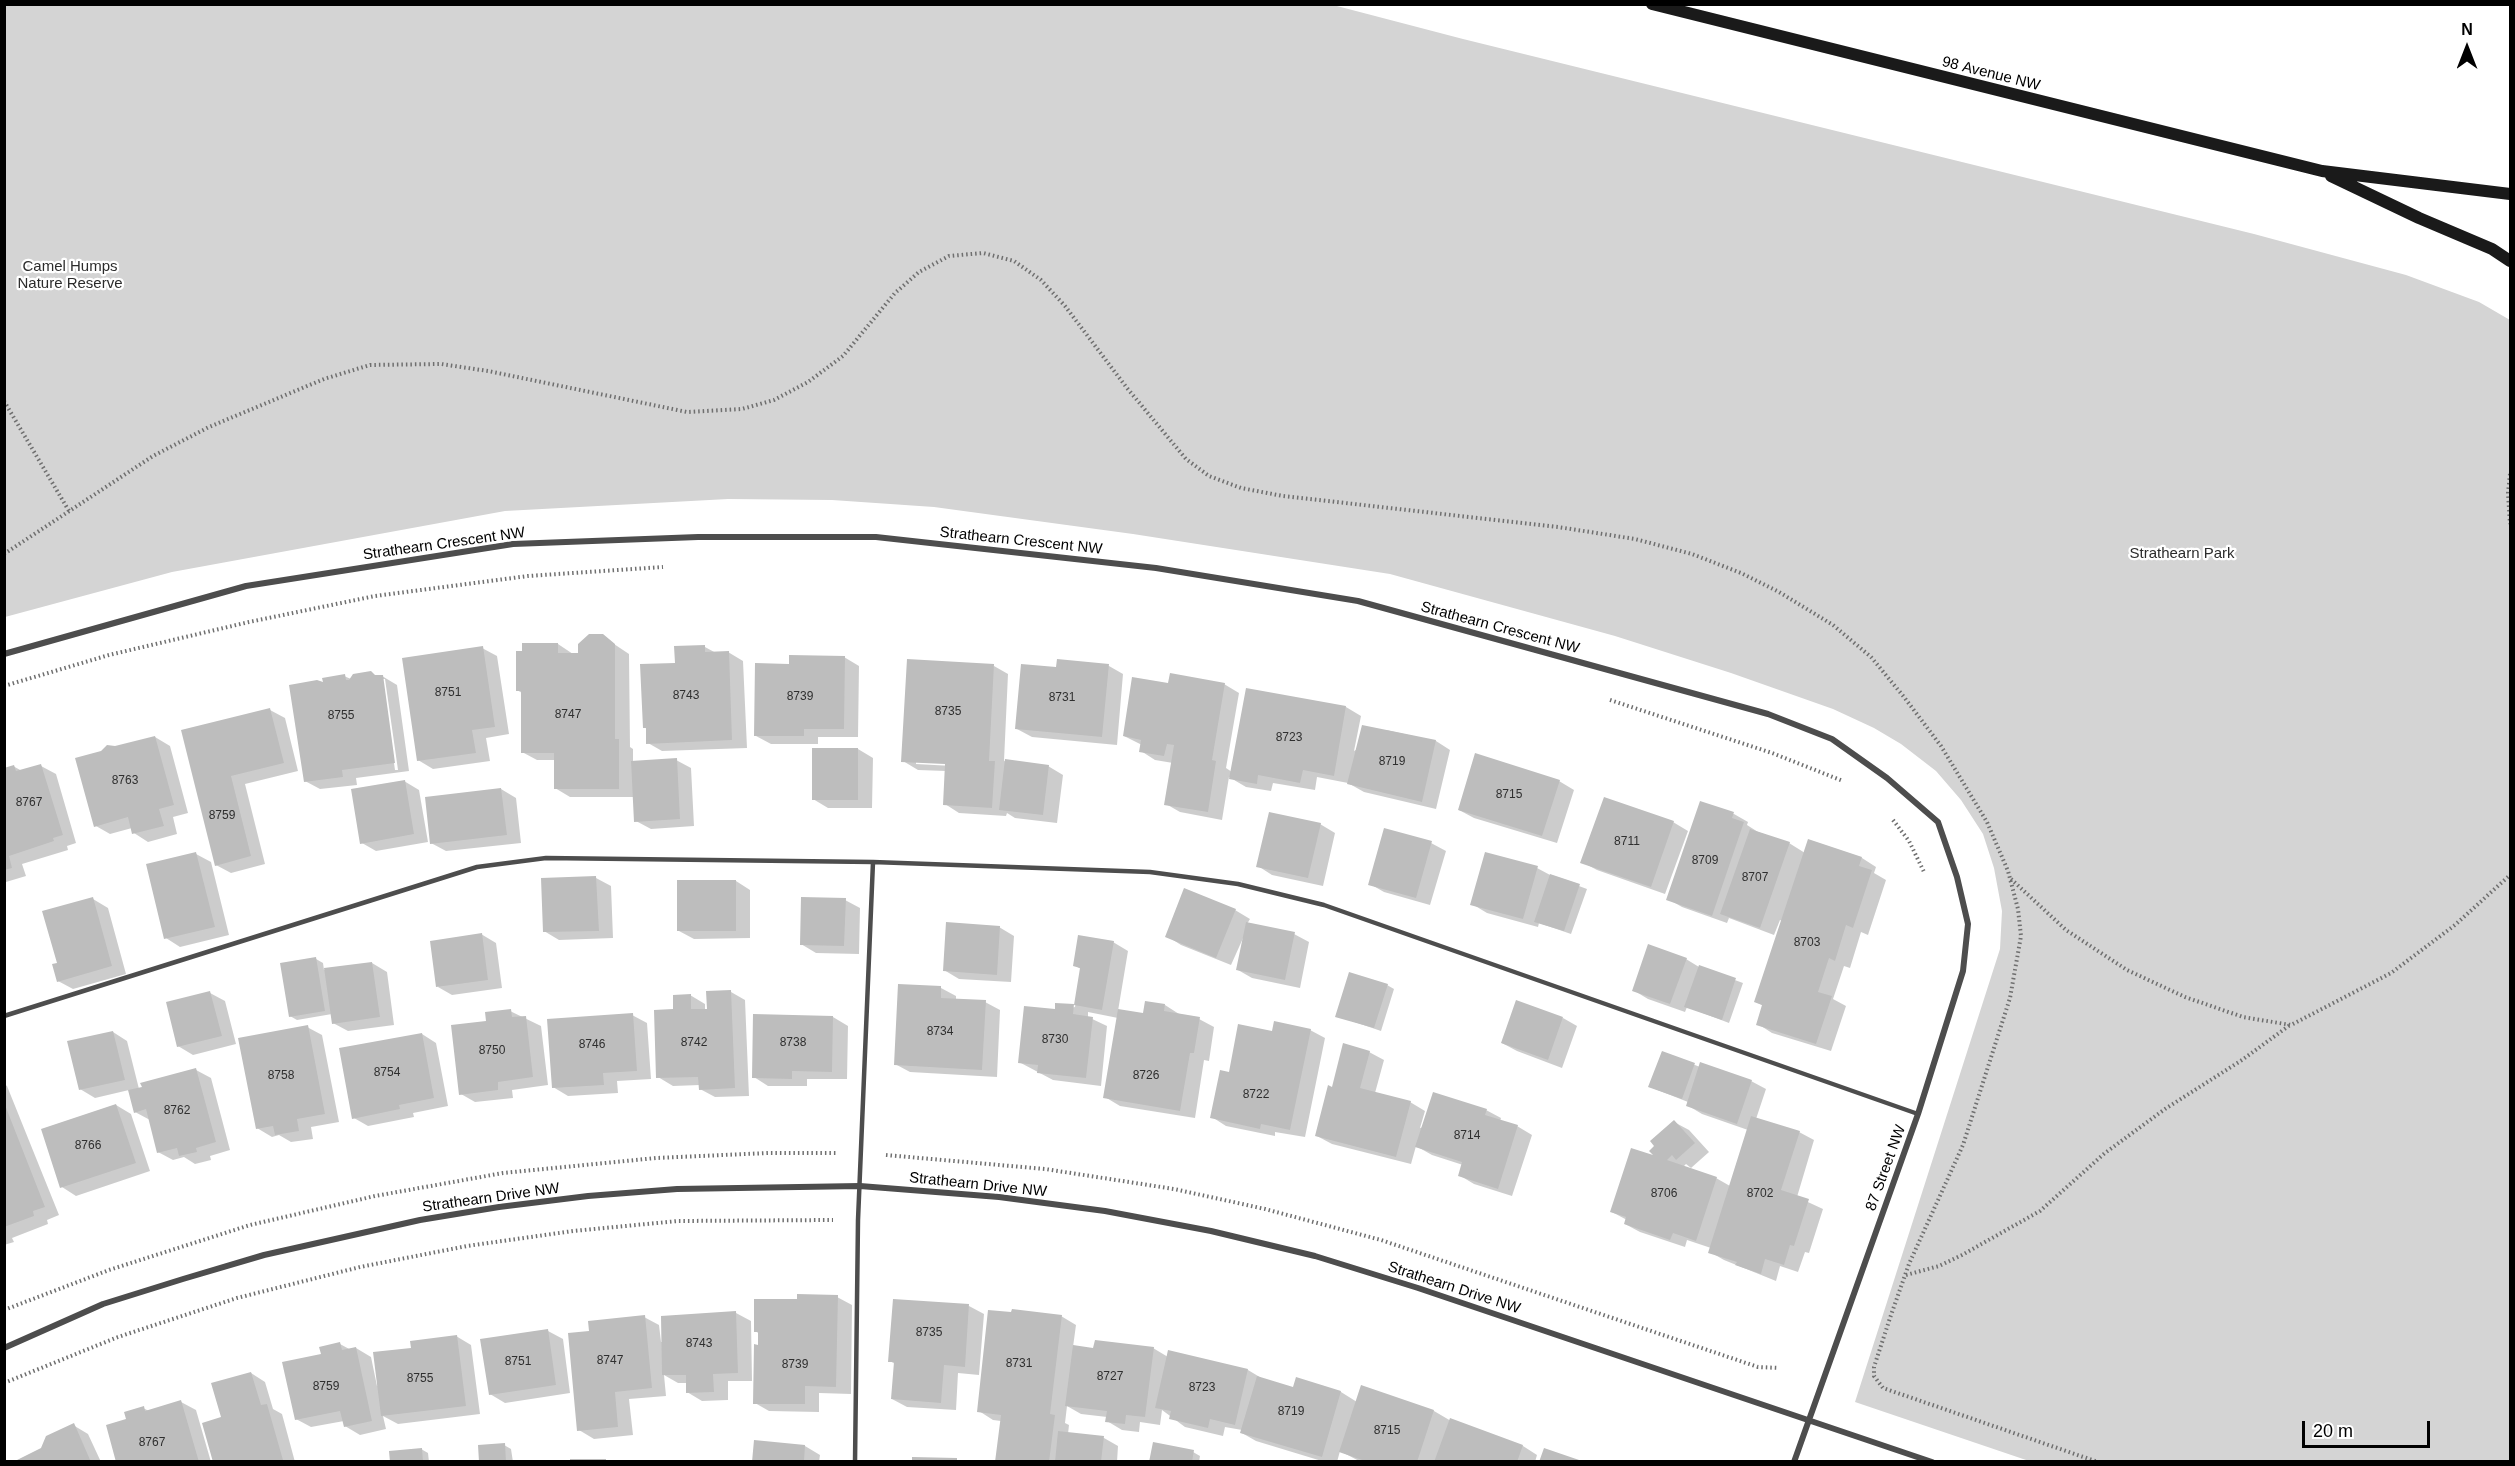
<!DOCTYPE html>
<style>
body{margin:0}
#map{position:relative;width:2515px;height:1466px;overflow:hidden;background:#fff;font-family:Arial,sans-serif}
canvas{display:block}
.frame{position:absolute;inset:0;border:6px solid #000;pointer-events:none}
.north{position:absolute;left:2437px;top:18px;width:60px;height:60px;-webkit-text-stroke:4px #fff;paint-order:stroke;rotate:0deg;font-size:16px;font-weight:700;line-height:24px;text-align:center;color:#000}
.north::after{content:'';display:block;margin:auto;width:21px;height:27px;background:#000;clip-path:polygon(50% 0,100% 100%,50% 72%,0 100%)}
.scale{position:absolute;left:2302px;top:1421px;width:128px;height:27px;box-sizing:border-box;border:3px solid #000;border-top:0;padding-left:8px;font-size:18px;line-height:21px;white-space:nowrap;color:#000;-webkit-text-stroke:4px #fff;paint-order:stroke}
</style>
<div id="map">
<canvas width="2515" height="1466"></canvas>
<div class="frame"></div>
<div class="north">N</div>
<div class="scale">20 m</div>
</div>
<script>
const context = document.querySelector('canvas').getContext('2d');
context.lineJoin = 'round';
function paint(path, color) {
  context.fillStyle = color;
  context.fill(path, 'evenodd');
}
function toPath(rows) {
  const path = new Path2D();
  for (const r of rows) {
    path.moveTo(r[0], r[1]);
    for (let i = 2; i < r.length; i += 2) path.lineTo(r[i], r[i + 1]);
  }
  return path;
}
function trace(path, color, width, dash) {
  context.strokeStyle = color;
  context.lineWidth = width;
  context.lineCap = dash ? 'butt' : 'round';
  context.setLineDash(dash || []);
  context.stroke(path);
}
function write(font, color, halo, rows, align = 'center') {
  context.font = font + ' Arial,sans-serif';
  context.lineWidth = 4.5;
  context.setLineDash([]);
  context.textBaseline = 'middle';
  context.strokeStyle = halo;
  context.fillStyle = color;
  for (const [text, x, y, turn = 0] of rows) {
    context.save();
    context.translate(x, y);
    context.rotate((+turn || 0) * Math.PI / 180);
    context.textAlign = isNaN(turn) ? turn : align;
    if (halo) context.strokeText(text, 0, 0);
    context.fillText(text, 0, 0);
    context.restore();
  }
}
const green = toPath([
 [5,4,1333,5,1463,39,2254,234,2406,275,2479,302,2510,320,2510,1461,2029,1461,1855,1402,2000,949,2002,911,1994,868,1983,834,1961,800,1936,771,1901,744,1874,728,1833,709,1731,673,1615,636,1390,574,1133,534,934,507,832,500,728,499,505,511,172,572,5,617]
]);
const shadow = toPath([
 [602,636,629,654,630,747,633,749,633,763,676,760,691,768,694,826,651,829,636,821,634,797,570,797,555,788,555,760,537,760,522,752,522,693,517,690,558,644,573,654,580,654],
 [705,647,716,653,728,652,743,661,747,748,662,751,648,743,647,729,644,727,677,664],
 [482,648,497,656,509,734,486,738,490,761,433,769,418,760],
 [844,657,859,666,858,737,818,737,818,744,771,744,756,736,790,666],
 [994,666,1008,674,1004,761,1048,766,1063,775,1057,823,1015,818,1007,813,1006,816,959,813,945,804,946,771,918,770,903,761],
 [916,761,953,763,953,766,916,764],
 [1109,666,1123,674,1117,745,1032,737,1017,729,1057,669],
 [344,676,351,679,382,676,397,685,409,771,356,778,357,785,320,789,305,781,325,684],
 [382,679,385,679,398,770,395,770],
 [1224,684,1239,693,1226,768,1232,772,1247,689,1346,707,1361,716,1354,751,1385,733,1386,730,1436,741,1450,750,1436,809,1364,792,1348,783,1317,777,1315,790,1273,783,1271,791,1246,787,1229,777,1222,820,1180,812,1166,804,1173,763,1155,760,1141,751,1142,745,1124,736,1169,685],
 [270,710,285,718,298,771,245,784,265,864,231,873,216,865,183,731],
 [155,737,170,746,188,813,173,817,177,834,148,842,134,833,132,828,110,834,96,826,115,748],
 [858,749,873,758,872,808,828,808,813,799],
 [13,766,22,771,41,766,56,774,76,843,67,846,68,850,22,864,26,876,6,882,4,769],
 [404,781,419,790,428,842,376,851,362,843],
 [1559,781,1574,790,1557,843,1474,818,1459,810],
 [501,789,516,798,521,843,446,851,431,843],
 [1701,803,1734,814,1748,822,1747,825,1758,832,1789,843,1805,853,1862,858,1876,867,1874,873,1886,880,1868,935,1861,932,1850,968,1844,966,1833,999,1846,1006,1831,1051,1772,1033,1758,1024,1764,1006,1756,1002,1782,921,1780,920,1774,935,1729,918,1727,923,1682,907,1668,899],
 [1673,822,1688,831,1665,894,1597,870,1582,862],
 [1320,824,1335,833,1323,886,1272,875,1258,866],
 [1431,843,1446,851,1430,905,1384,892,1370,884],
 [196,854,211,862,229,935,180,947,166,938],
 [1537,868,1552,876,1587,889,1571,934,1539,923,1538,927,1487,913,1472,904],
 [596,878,611,886,613,938,559,940,544,931],
 [736,881,750,890,750,938,694,939,679,931],
 [93,899,108,908,126,974,73,989,58,981,58,964],
 [845,900,860,908,859,954,816,953,801,944],
 [1235,910,1250,919,1247,924,1294,934,1309,942,1300,988,1252,978,1238,970,1244,936,1231,965,1181,945,1167,936],
 [999,927,1014,936,1011,982,959,979,944,970],
 [481,934,496,943,502,988,452,995,438,987],
 [1113,942,1128,951,1118,1011,1145,1015,1165,1005,1179,1014,1199,1019,1214,1027,1209,1061,1204,1060,1195,1118,1120,1106,1105,1097,1118,1018,1088,1012,1088,1017,1107,1026,1101,1086,1053,1080,1019,1062,1056,1011,1075,1007,1081,969,1074,965],
 [316,959,323,963,324,970,372,963,387,972,394,1025,348,1031,333,1023,332,1014,297,1020,290,1016],
 [1686,959,1699,967,1743,983,1729,1023,1687,1007,1685,1012,1648,999,1633,990],
 [899,985,941,988,956,996,956,1000,985,1002,1000,1010,997,1077,910,1072,895,1064],
 [1387,985,1394,989,1381,1031,1337,1016],
 [731,992,745,1000,749,1096,715,1097,700,1089,700,1085,673,1086,658,1077,675,1011,690,995,705,1004,705,1010,708,1010],
 [210,993,225,1001,236,1044,193,1055,178,1046],
 [510,1011,541,1026,548,1085,512,1090,513,1098,475,1102,461,1094,487,1022],
 [632,1015,647,1023,651,1079,617,1081,618,1093,568,1096,553,1087],
 [833,1017,848,1026,847,1079,807,1079,807,1086,768,1086,754,1077],
 [1563,1018,1577,1026,1562,1068,1517,1051,1502,1043],
 [307,1027,322,1035,339,1122,311,1127,313,1139,291,1142,279,1135,272,1137,257,1128],
 [1310,1030,1325,1038,1305,1137,1275,1132,1275,1136,1226,1126,1212,1117,1230,1074,1273,1033],
 [113,1032,127,1041,139,1089,196,1070,211,1078,230,1150,210,1156,211,1160,195,1164,184,1157,173,1160,158,1152,150,1120,135,1112,129,1090,95,1098,80,1089],
 [422,1034,436,1043,448,1106,413,1113,414,1117,368,1126,354,1118],
 [1369,1052,1384,1060,1375,1093,1410,1102,1425,1111,1420,1128,1486,1110,1501,1118,1500,1121,1517,1126,1532,1135,1512,1196,1474,1184,1459,1175,1463,1165,1432,1155,1416,1146,1411,1164,1332,1144,1317,1136,1333,1089],
 [1662,1052,1700,1067,1751,1081,1766,1089,1756,1119,1799,1132,1814,1140,1797,1197,1823,1209,1809,1253,1805,1252,1798,1272,1780,1266,1776,1281,1724,1260,1710,1252,1711,1248,1687,1240,1685,1247,1640,1232,1625,1224,1627,1220,1612,1212,1658,1159,1674,1122,1689,1130,1709,1152,1691,1168,1686,1164,1683,1167,1716,1178,1730,1186,1748,1130,1702,1114,1687,1105,1688,1102,1650,1087],
 [4,1084,7,1086,59,1215,47,1220,48,1224,12,1238,14,1242,4,1245],
 [116,1105,131,1114,150,1171,76,1196,62,1187],
 [837,1297,852,1305,851,1394,819,1393,819,1412,769,1411,755,1403,760,1334,755,1331,799,1301],
 [969,1306,984,1314,979,1375,958,1373,956,1410,907,1407,892,1399,895,1364,890,1361],
 [736,1313,751,1321,752,1381,728,1381,728,1400,702,1401,687,1392,687,1383,678,1383,664,1375,666,1396,629,1399,633,1435,594,1439,579,1430,590,1333,644,1317,659,1325,661,1342,663,1342],
 [1061,1316,1076,1325,1073,1347,1095,1349,1153,1348,1168,1357,1169,1352,1248,1370,1263,1379,1294,1388,1297,1379,1341,1392,1357,1402,1362,1387,1434,1411,1451,1421,1523,1446,1537,1455,1535,1462,1361,1462,1340,1451,1337,1462,1325,1462,1256,1441,1242,1433,1242,1430,1225,1427,1223,1436,1185,1427,1162,1410,1160,1425,1140,1422,1139,1432,1122,1430,1107,1421,1107,1417,1081,1414,1067,1406,1065,1423,1069,1425,1068,1434,1104,1438,1118,1446,1117,1462,997,1462,1001,1421,993,1420,979,1411],
 [548,1331,563,1339,570,1393,505,1403,490,1394],
 [456,1336,471,1345,480,1414,398,1424,383,1416,386,1429,360,1435,345,1426,344,1421,311,1427,296,1419,323,1355,340,1344,351,1350,356,1348,371,1357,377,1386,412,1349],
 [251,1373,265,1382,273,1409,282,1414,295,1462,214,1462,223,1418],
 [181,1402,196,1410,211,1462,118,1462,128,1420,143,1408,149,1411],
 [73,1425,88,1434,101,1462,16,1462,43,1449],
 [755,1442,805,1446,820,1455,819,1462,754,1462],
 [504,1445,511,1449,513,1462,481,1462],
 [421,1449,428,1453,429,1462,391,1462],
 [1193,1452,1200,1456,1199,1462,1150,1462]
]);
const building = toPath([
 [589,634,603,634,615,644,615,739,619,739,619,789,554,789,554,753,521,753,521,691,516,691,516,651,522,651,522,643,558,643,558,653,578,653,578,644],
 [705,645,705,652,729,651,732,740,646,744,646,728,643,728,640,664,675,663,674,646],
 [483,646,495,727,472,730,476,753,417,761,402,658],
 [789,655,845,656,844,729,804,729,804,736,754,736,755,663,789,664],
 [907,659,994,664,989,761,995,761,992,808,943,805,945,764,901,762],
 [1057,659,1109,664,1102,737,1015,729,1021,664,1056,667],
 [371,671,375,675,383,675,395,763,342,770,343,777,304,782,289,685,317,680,323,682,322,678,345,674,346,680,349,680,353,674],
 [1170,673,1225,683,1212,760,1216,761,1208,812,1164,805,1174,745,1167,744,1164,756,1139,752,1141,740,1123,736,1132,677,1168,683],
 [1246,688,1346,706,1334,776,1303,770,1300,783,1258,775,1257,784,1229,779],
 [270,708,284,763,231,776,251,856,215,866,181,730],
 [1362,725,1436,740,1422,802,1347,784],
 [155,736,174,805,159,809,164,826,132,834,128,817,94,827,75,758,101,751,107,745,115,746],
 [812,748,858,748,858,800,812,800],
 [1475,753,1560,780,1542,836,1458,810],
 [677,758,680,819,634,822,631,761],
 [1005,759,1049,765,1043,815,999,810],
 [41,764,63,835,53,838,54,841,9,856,12,868,4,870,4,768,14,765,16,771],
 [405,780,414,834,360,844,351,789],
 [501,788,507,835,430,844,425,797],
 [1604,797,1674,821,1651,887,1580,863],
 [1700,801,1734,812,1732,818,1744,822,1712,916,1666,900],
 [1269,812,1321,823,1308,878,1256,867],
 [1384,828,1432,841,1416,898,1368,885],
 [1750,829,1790,842,1760,928,1720,914],
 [1808,839,1862,857,1859,866,1872,870,1853,928,1846,925,1835,961,1829,958,1818,992,1832,996,1816,1044,1756,1025,1762,1005,1754,1002],
 [196,852,215,927,164,939,146,864],
 [1485,852,1538,866,1523,919,1470,905],
 [1550,874,1580,884,1564,931,1534,922],
 [596,876,599,931,543,932,541,878],
 [677,880,736,880,736,931,677,931],
 [1184,888,1236,909,1216,958,1165,937],
 [93,897,112,966,57,982,52,964,57,963,42,911],
 [801,897,846,898,844,946,800,945],
 [946,922,1000,926,997,975,943,971],
 [1246,922,1295,932,1285,980,1236,970],
 [482,933,488,980,436,987,430,941],
 [1078,935,1114,941,1102,1010,1074,1005,1080,968,1073,966],
 [1648,944,1687,958,1670,1004,1632,991],
 [316,957,325,1011,289,1017,280,963],
 [372,962,380,1017,332,1024,324,968],
 [1699,965,1736,978,1722,1020,1684,1007],
 [1349,972,1388,984,1374,1028,1335,1017],
 [898,984,941,986,941,998,986,1000,982,1070,894,1065],
 [731,990,735,1088,699,1090,698,1077,656,1078,654,1010,673,1009,673,995,691,994,691,1009,707,1009,706,991],
 [210,991,222,1036,177,1047,166,1002],
 [1516,1000,1563,1017,1548,1060,1501,1043],
 [1145,1001,1165,1004,1164,1011,1200,1017,1194,1053,1190,1053,1180,1111,1103,1098,1118,1009,1143,1013],
 [1055,1003,1074,1004,1073,1014,1093,1017,1086,1078,1037,1073,1038,1065,1018,1063,1024,1006,1055,1009],
 [511,1009,512,1017,526,1016,533,1077,498,1082,498,1090,459,1095,451,1025,486,1021,485,1012],
 [633,1013,637,1071,603,1073,604,1085,552,1088,547,1019],
 [753,1014,833,1016,832,1072,792,1071,792,1079,752,1078],
 [1274,1021,1311,1029,1290,1130,1261,1124,1260,1129,1210,1118,1220,1070,1229,1072,1238,1024,1272,1031],
 [308,1025,325,1114,297,1119,299,1131,275,1135,273,1126,256,1129,238,1038],
 [113,1031,125,1080,79,1090,67,1041],
 [422,1033,434,1098,399,1105,400,1109,352,1119,339,1048],
 [1343,1043,1370,1051,1360,1088,1411,1101,1396,1157,1315,1136,1328,1085,1332,1087],
 [1662,1051,1695,1063,1682,1099,1648,1087],
 [1700,1062,1752,1080,1737,1124,1686,1106],
 [196,1068,216,1142,196,1148,197,1152,179,1156,177,1148,157,1153,146,1109,134,1113,128,1090,142,1087,140,1083],
 [1433,1092,1487,1109,1485,1115,1518,1125,1498,1189,1458,1176,1462,1162,1415,1147],
 [116,1104,136,1163,60,1188,41,1129],
 [5,1105,45,1207,33,1211,34,1216,4,1227],
 [1751,1116,1800,1131,1781,1190,1809,1199,1794,1246,1790,1245,1784,1265,1765,1259,1761,1274,1735,1265,1737,1262,1708,1253],
 [1674,1120,1695,1143,1676,1160,1672,1155,1667,1160,1717,1177,1696,1241,1673,1233,1670,1240,1624,1224,1626,1217,1610,1212,1631,1148,1653,1155,1649,1151,1654,1146,1650,1141],
 [797,1294,838,1295,836,1387,805,1386,805,1404,753,1404,754,1344,758,1345,758,1332,754,1332,754,1299,797,1299],
 [893,1299,969,1304,965,1367,944,1365,941,1403,891,1399,894,1362,888,1362],
 [1012,1309,1062,1315,1050,1414,1055,1415,1049,1462,995,1462,1001,1415,977,1412,988,1310,1011,1312],
 [736,1311,738,1373,713,1374,714,1392,686,1393,686,1375,662,1375,661,1316],
 [645,1315,652,1388,615,1392,618,1427,577,1431,568,1333,589,1331,588,1321],
 [548,1329,556,1385,489,1395,480,1339],
 [457,1335,466,1406,381,1416,373,1352,411,1348,410,1341],
 [1095,1340,1154,1347,1145,1417,1126,1415,1125,1424,1105,1422,1107,1411,1065,1406,1073,1345,1093,1348],
 [340,1342,342,1350,356,1347,372,1421,344,1427,340,1411,295,1420,282,1362,321,1354,319,1347],
 [1168,1350,1248,1369,1235,1425,1210,1419,1208,1428,1169,1419,1171,1411,1155,1408],
 [251,1372,261,1405,267,1404,283,1460,213,1462,202,1423,221,1417,211,1383],
 [1257,1376,1293,1387,1296,1377,1341,1391,1322,1457,1240,1433],
 [1361,1385,1434,1410,1417,1462,1368,1462,1339,1452],
 [181,1400,199,1462,116,1462,106,1425,126,1419,124,1412,144,1406,145,1411],
 [1450,1418,1523,1445,1517,1462,1434,1462],
 [74,1423,91,1462,13,1462,41,1448,46,1436],
 [1058,1431,1104,1436,1101,1462,1055,1462],
 [754,1440,805,1445,804,1462,752,1462],
 [1153,1442,1194,1450,1192,1462,1149,1462],
 [505,1443,506,1462,479,1462,478,1445],
 [422,1448,423,1462,390,1462,389,1451],
 [1544,1448,1582,1461,1582,1462,1539,1462],
 [912,1457,957,1458,957,1462,912,1462],
 [570,1459,606,1459,606,1462,570,1462]
]);
const path = toPath([
 [4,401,69,511],
 [2510,474,2508,493,2510,524],
 [4,554,153,456,209,427,324,379,370,365,441,364,488,371,687,412,742,409,774,400,808,382,843,356,895,293,919,272,949,256,983,253,1014,261,1041,280,1065,306,1127,388,1186,459,1209,476,1241,488,1283,496,1558,527,1635,539,1692,554,1741,573,1779,592,1833,625,1871,657,1904,697,1941,746,1987,822,2008,871,2018,909,2021,936,2010,998,1963,1145,1909,1264,1890,1318,1874,1367,1874,1376,1883,1388,2098,1462],
 [4,686,109,655,249,622,375,596,528,576,663,567],
 [1610,700,1772,753,1843,781],
 [1893,820,1909,841,1924,872],
 [2011,879,2066,930,2127,970,2185,997,2243,1017,2291,1025,2391,973,2455,925,2510,875],
 [886,1155,1045,1169,1174,1189,1265,1209,1381,1240,1758,1367,1779,1368],
 [1906,1275,1939,1266,1962,1255,2040,1211,2105,1153,2165,1109,2242,1060,2290,1025],
 [4,1310,109,1270,250,1225,375,1196,503,1173,656,1158,768,1153,836,1153],
 [4,1383,118,1337,237,1298,360,1267,467,1246,573,1231,678,1221,833,1220]
]);
const lane = toPath([
 [4,1016,477,867,546,858,873,862],
 [855,1462,858,1220,873,862,1150,872,1238,884,1324,905,1918,1114]
]);
const street = toPath([
 [4,654,246,586,513,544,698,537,876,537,1156,568,1358,601,1768,714,1832,739,1887,778,1938,822,1957,877,1968,924,1963,971,1918,1114,1794,1462],
 [4,1348,103,1304,183,1279,264,1255,420,1220,499,1207,588,1196,677,1189,860,1186,999,1197,1105,1211,1211,1231,1315,1256,1418,1288,1932,1462]
]);
const secondary = toPath([
 [1652,4,2322,171,2510,194],
 [2331,176,2419,218,2492,249,2510,261]
]);
const numberNames = [
 ["8751",448,693],
 ["8743",686,696],
 ["8739",800,697],
 ["8731",1062,698],
 ["8735",948,712],
 ["8747",568,715],
 ["8755",341,716],
 ["8723",1289,738],
 ["8719",1392,762],
 ["8763",125,781],
 ["8715",1509,795],
 ["8767",29,803],
 ["8759",222,816],
 ["8711",1627,842],
 ["8709",1705,861],
 ["8707",1755,878],
 ["8703",1807,943],
 ["8734",940,1032],
 ["8730",1055,1040],
 ["8742",694,1043],
 ["8738",793,1043],
 ["8746",592,1045],
 ["8750",492,1051],
 ["8754",387,1073],
 ["8758",281,1076],
 ["8726",1146,1076],
 ["8722",1256,1095],
 ["8762",177,1111],
 ["8714",1467,1136],
 ["8766",88,1146],
 ["8706",1664,1194],
 ["8702",1760,1194],
 ["8735",929,1333],
 ["8743",699,1344],
 ["8747",610,1361],
 ["8751",518,1362],
 ["8731",1019,1364],
 ["8739",795,1365],
 ["8727",1110,1377],
 ["8755",420,1379],
 ["8759",326,1387],
 ["8723",1202,1388],
 ["8719",1291,1412],
 ["8715",1387,1431],
 ["8767",152,1443]
];
const streetNames = [
 ["98 Avenue NW",1991,74,14],
 ["Strathearn Crescent NW",1021,541,6],
 ["Strathearn Crescent NW",444,544,-8],
 ["Strathearn Crescent NW",1500,628,15],
 ["87 Street NW",1886,1168,-70],
 ["Strathearn Drive NW",978,1185,6],
 ["Strathearn Drive NW",491,1198,-8],
 ["Strathearn Drive NW",1454,1288,18]
];
const parkNames = [
 ["Camel Humps",70,267],
 ["Nature Reserve",70,284],
 ["Strathearn Park",2182,554]
];
paint(green, '#d4d4d4');
paint(shadow, '#0003');
paint(building, '#bdbdbd');
trace(path, '#6f6f6f', 4, [1.5, 3]);
trace(lane, '#4d4d4d', 4.5);
trace(street, '#4d4d4d', 6);
trace(secondary, '#1a1a1a', 12);
write('12px', '#2f2f2f', null, numberNames);
write('15px', '#000', '#fff', streetNames);
write('15px', '#2b2b2b', '#fff', parkNames);
</script>
